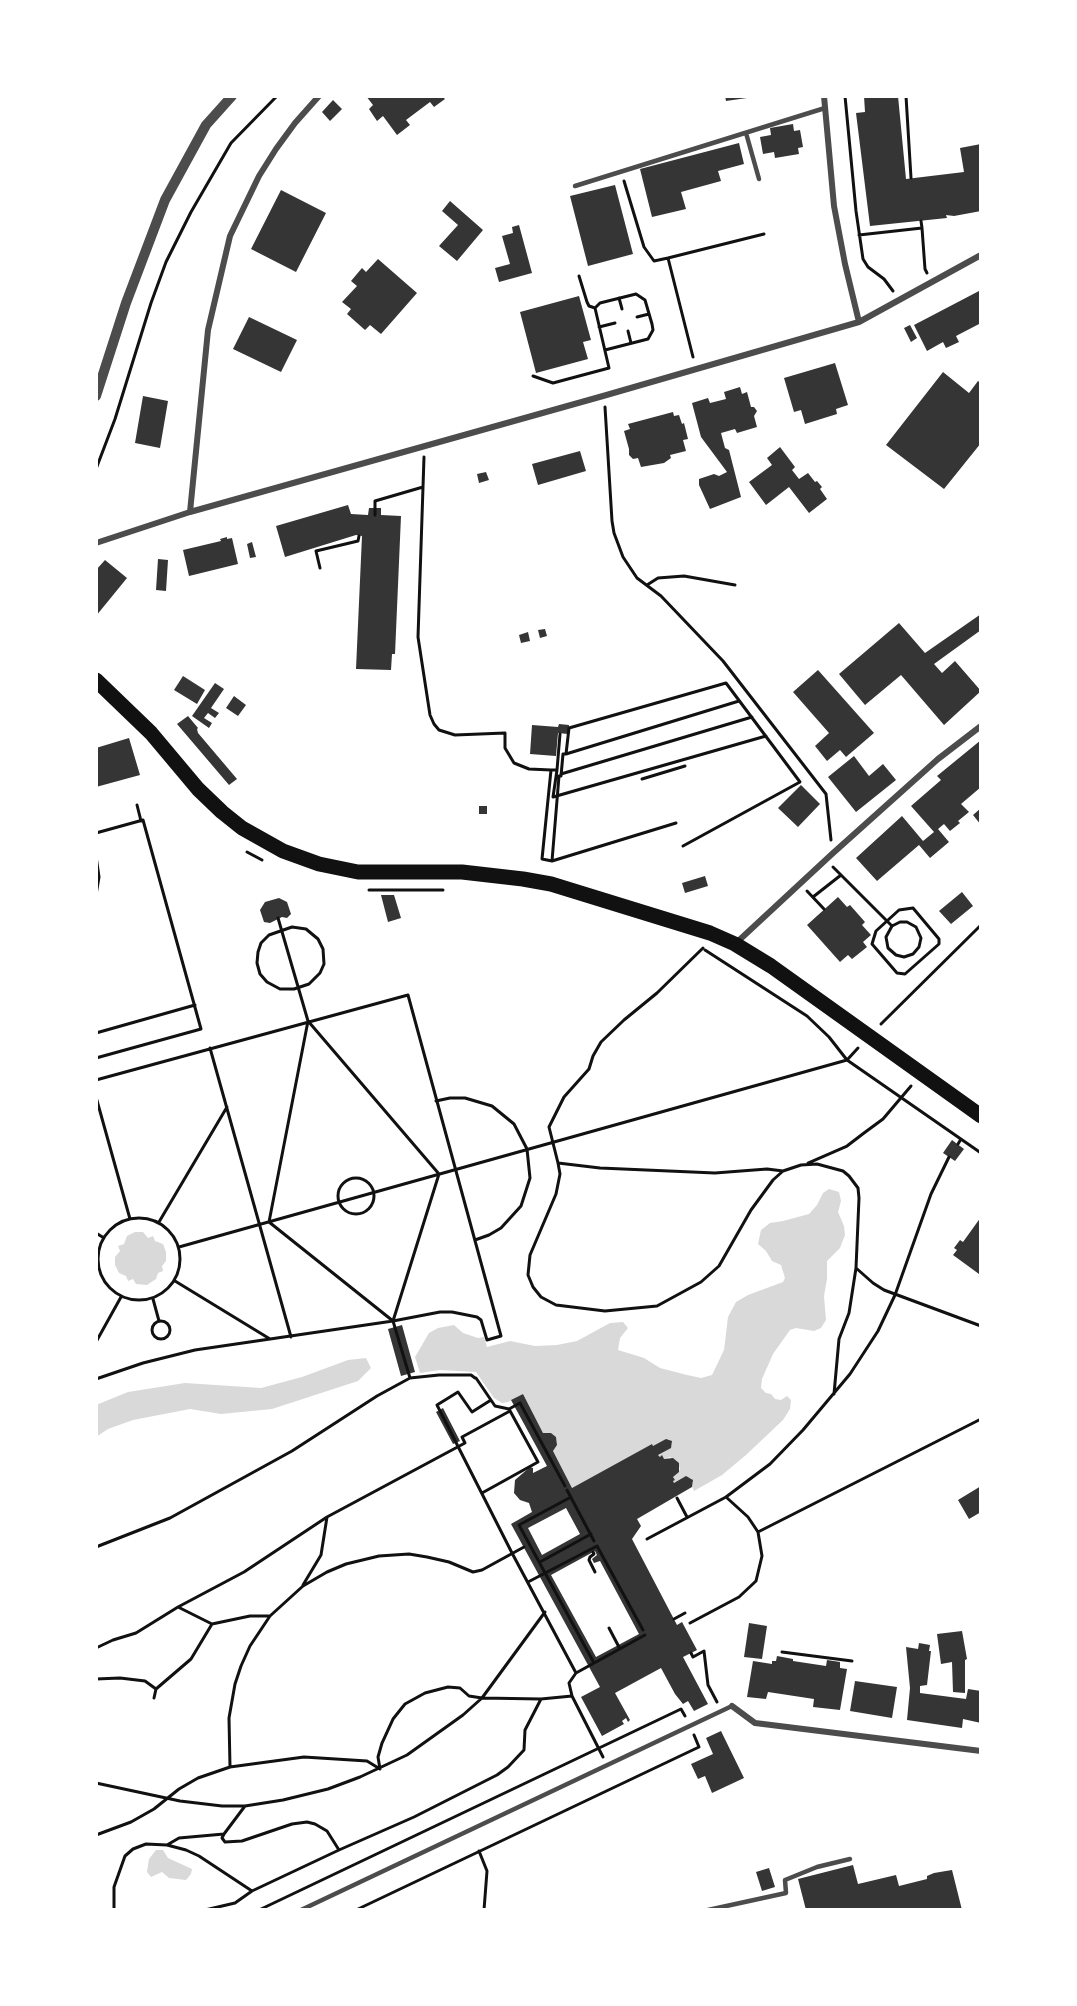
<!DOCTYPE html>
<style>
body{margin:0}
#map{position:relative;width:1077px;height:2006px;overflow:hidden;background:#fff;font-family:"IBM Plex Sans",sans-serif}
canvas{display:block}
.frame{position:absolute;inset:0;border:98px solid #fff;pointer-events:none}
</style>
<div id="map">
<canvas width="1077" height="2006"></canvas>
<div class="frame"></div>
</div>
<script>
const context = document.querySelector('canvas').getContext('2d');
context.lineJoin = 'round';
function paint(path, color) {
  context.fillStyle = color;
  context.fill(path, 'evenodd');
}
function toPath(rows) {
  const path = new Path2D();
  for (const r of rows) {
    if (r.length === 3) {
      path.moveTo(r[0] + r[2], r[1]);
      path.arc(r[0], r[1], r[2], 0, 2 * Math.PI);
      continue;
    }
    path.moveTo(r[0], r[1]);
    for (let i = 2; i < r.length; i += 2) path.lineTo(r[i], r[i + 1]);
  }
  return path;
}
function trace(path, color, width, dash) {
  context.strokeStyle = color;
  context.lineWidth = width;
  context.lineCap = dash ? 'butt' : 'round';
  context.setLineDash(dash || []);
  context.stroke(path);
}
const water = toPath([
 [829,1189,839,1192,841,1201,838,1212,844,1226,845,1235,840,1248,827,1261,827,1279,824,1296,826,1320,821,1328,814,1331,796,1328,790,1330,773,1354,762,1379,761,1388,766,1393,771,1394,775,1399,781,1400,787,1396,791,1400,790,1409,783,1420,746,1455,722,1475,694,1491,692,1486,693,1482,691,1478,674,1483,673,1481,675,1480,673,1477,680,1469,677,1461,670,1457,664,1459,658,1455,670,1448,672,1443,669,1440,653,1446,652,1444,572,1488,553,1451,557,1445,556,1437,551,1433,543,1433,523,1394,508,1402,502,1403,494,1398,476,1372,440,1370,420,1373,415,1357,429,1333,438,1328,454,1325,463,1333,478,1338,484,1337,487,1347,510,1341,535,1346,557,1345,577,1341,610,1323,623,1322,628,1328,620,1338,618,1350,644,1358,660,1368,687,1375,701,1378,712,1375,724,1350,728,1317,736,1302,748,1295,783,1282,785,1278,781,1265,772,1261,766,1251,758,1244,761,1230,770,1223,783,1221,809,1214,817,1205,823,1193],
 [135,1232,143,1232,148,1238,153,1236,155,1241,163,1244,166,1252,166,1261,162,1266,163,1271,158,1273,156,1279,147,1285,136,1284,133,1279,128,1281,126,1276,119,1273,115,1265,115,1257,120,1251,118,1246,124,1244,127,1236],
 [366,1358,371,1368,358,1381,272,1409,221,1414,190,1409,133,1420,108,1429,96,1437,96,1405,128,1392,185,1383,261,1388,302,1377,348,1360],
 [156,1850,163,1850,168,1858,192,1869,191,1874,186,1880,169,1878,162,1872,151,1877,147,1872,149,1859]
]);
const building = toPath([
 [366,96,442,96,445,99,434,107,430,102,406,120,410,125,397,135,383,116,377,121,369,109,373,105],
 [725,96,754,96,754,97,726,101],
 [864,96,898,96,906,179,964,172,960,148,981,144,981,211,954,216,946,215,947,218,870,226,856,113,865,112],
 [333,100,342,109,330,121,322,112],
 [793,124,794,131,800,130,803,147,798,148,799,154,775,158,774,152,763,154,760,137,771,135,770,128],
 [739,143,744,164,718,171,721,181,681,192,686,209,652,217,640,169],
 [615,185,633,254,588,266,570,196],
 [281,190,326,213,296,272,251,249],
 [450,201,483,230,457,261,439,246,458,225,442,211],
 [519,225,532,273,499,282,495,268,510,264,502,236,513,233,512,227],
 [378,259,417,293,381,334,370,325,365,330,347,314,351,309,342,302,357,286,351,281,362,268,366,272],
 [979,291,981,295,981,323,956,336,959,342,946,348,943,342,927,351,914,325],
 [579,296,591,340,583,342,588,359,536,373,520,312],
 [249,317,297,340,281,372,233,349],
 [910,325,917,338,911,342,904,328],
 [835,363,848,405,836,409,837,414,805,424,801,410,794,412,784,378],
 [943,372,969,393,978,381,981,383,981,443,944,489,886,445],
 [740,387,742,394,747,392,751,407,754,407,757,411,754,416,757,427,737,433,735,429,721,433,725,448,729,450,741,497,710,509,699,485,699,479,714,474,719,476,727,472,701,437,692,403,708,398,710,403,726,399,724,392],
 [143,396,168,401,160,448,135,443],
 [673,412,674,416,679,415,682,424,684,423,688,439,683,440,686,451,670,455,671,458,664,463,641,467,638,458,633,459,629,455,629,449,624,431,630,429,628,424],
 [780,447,795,467,792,470,799,479,808,473,815,482,817,481,822,487,820,489,827,499,809,513,789,487,766,505,749,482,772,465,767,458],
 [580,451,586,471,538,485,532,464],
 [486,472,489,480,479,483,477,474],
 [348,505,351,514,368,515,369,508,381,508,381,515,401,516,395,654,392,654,391,670,356,669,362,536,356,535,285,557,276,526],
 [227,537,227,539,232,538,238,564,189,576,183,550,221,541,220,539],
 [252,542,256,557,250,558,247,544],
 [158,559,168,560,166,591,156,590],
 [105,560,127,578,96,616,96,570],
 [981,614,981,630,934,664,942,673,955,661,981,691,944,725,901,675,865,705,839,674,899,623,925,653],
 [545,629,547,636,540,638,538,630],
 [528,632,530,641,521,643,519,635],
 [818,670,874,733,846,757,840,750,827,761,815,746,829,733,793,692],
 [183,676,205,690,197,704,174,690],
 [215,683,224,689,211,708,219,713,215,718,208,713,204,718,212,723,209,728,192,716],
 [234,696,246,705,238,716,226,708],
 [188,716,198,728,197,729,198,733,237,779,229,785,177,724],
 [559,724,569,725,568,734,558,733,556,756,530,754,532,725,558,727],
 [129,738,140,775,96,787,96,748],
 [981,740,981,787,961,804,969,812,958,821,960,823,950,831,944,824,938,829,949,842,930,858,919,845,877,881,856,858,902,816,923,841,934,832,911,806,941,780,937,776],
 [854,756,869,776,883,764,896,780,856,812,828,777],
 [801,785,820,804,798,827,778,808],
 [479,806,487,806,487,814,479,814],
 [981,808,981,825,973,815],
 [705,876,708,886,685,893,682,883],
 [962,892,973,906,951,924,939,911],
 [381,895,394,895,401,918,388,922],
 [838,897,847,907,850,905,865,922,862,925,871,935,863,942,867,947,852,959,848,955,840,962,807,925],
 [279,898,287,902,291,914,287,918,282,917,270,923,264,922,260,910,265,902],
 [952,1140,964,1149,955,1161,943,1153],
 [981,1217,981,1271,979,1274,953,1255,957,1250,954,1248,960,1240,963,1242],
 [402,1325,415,1372,401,1376,388,1329],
 [523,1394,543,1433,551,1433,556,1437,557,1445,553,1451,572,1488,652,1444,653,1446,666,1439,672,1441,671,1448,658,1455,660,1457,662,1455,664,1459,673,1458,679,1463,679,1472,673,1477,675,1480,673,1481,674,1483,686,1476,693,1480,692,1487,637,1519,641,1526,632,1539,677,1625,682,1622,697,1650,683,1657,708,1704,694,1711,688,1701,683,1704,675,1694,661,1668,615,1693,630,1720,628,1722,626,1718,622,1721,624,1724,602,1736,581,1697,600,1687,511,1524,532,1512,529,1503,520,1500,514,1493,515,1480,530,1467,533,1468,533,1473,547,1466,511,1400],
 [566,1508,580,1534,542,1555,528,1528],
 [595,1551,597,1555,592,1559,594,1563,600,1561,639,1634,596,1657,551,1575],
 [443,1408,460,1441,453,1444,436,1412],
 [981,1486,981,1512,969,1519,958,1500],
 [749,1623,767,1626,762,1659,744,1657],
 [962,1631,967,1659,965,1660,965,1693,953,1692,952,1662,941,1664,937,1634],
 [919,1643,930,1645,929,1651,931,1651,927,1685,920,1686,920,1693,966,1699,968,1689,981,1691,981,1723,963,1719,962,1728,907,1720,910,1688,906,1647,918,1649],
 [777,1656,793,1659,793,1661,826,1666,827,1660,840,1662,840,1668,847,1669,840,1710,813,1707,814,1699,768,1692,766,1699,747,1697,753,1661,772,1664,772,1661,776,1661],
 [855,1681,897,1687,892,1718,850,1711],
 [721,1731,744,1778,712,1793,705,1776,698,1779,691,1764,713,1754,706,1738],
 [853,1865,858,1884,896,1875,899,1886,927,1879,927,1876,934,1873,952,1870,962,1910,806,1910,798,1879],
 [769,1868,775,1887,762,1891,756,1872]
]);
const path = toPath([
 [845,96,856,211,863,259,868,267,884,279,893,291],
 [906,96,911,178],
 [624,181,644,247,654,261,668,258],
 [921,221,922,228],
 [859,235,922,228,925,269,927,273],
 [619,298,622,309],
 [595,308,600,303,636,294,645,300,652,324,653,330,648,339,605,350],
 [637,317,649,314],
 [599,327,615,323],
 [628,331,631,343],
 [693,357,668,258,764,234],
 [533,376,553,383,609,368,595,308,589,306,587,302,579,276],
 [605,407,612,521,614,533,623,557,637,578,661,596,723,661,826,794,831,840],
 [424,457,418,637,430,715,434,724,439,730,455,735,505,733,505,748,514,763,529,769,551,770,542,859,552,861,676,823],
 [96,469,115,419,151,303,166,262,191,212,231,143,277,96],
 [375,515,375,501,423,487],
 [320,568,316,551,358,541,359,536],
 [647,585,658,578,684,576,735,585],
 [566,754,739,701],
 [551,770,557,770,553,797,766,736],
 [557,770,560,734],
 [561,774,752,717],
 [642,779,685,766],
 [137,805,141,821],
 [96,833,143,820,201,1029,96,1058],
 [247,852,262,860],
 [96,856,99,877,96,895],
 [552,861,559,776,561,776,563,754,566,754,569,728,726,683,800,782,683,846],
 [833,867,892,926,886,937,888,948,896,955,904,957,913,954,919,947,921,938,916,927,907,922,900,922,892,926],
 [369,890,443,890],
 [807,891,824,909],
 [813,897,841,875],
 [913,908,939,939,939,944,905,974,897,973,872,944,876,931,899,910,913,908],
 [278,918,308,1021],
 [292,927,306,929,318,939,323,949,324,964,320,973,309,984,294,989,280,989,267,982,260,974,257,963,258,952,261,943,269,935,292,927],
 [703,948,657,993,624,1020,601,1042,593,1056,589,1069,564,1097,549,1127,558,1163,600,1168,715,1173,767,1169,783,1171],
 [705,950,807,1016,829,1037,847,1060,981,1153],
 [308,1021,439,1174,393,1321,269,1222,308,1021],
 [881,1024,981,925],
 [96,1033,195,1005],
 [210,1048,291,1337],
 [96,1080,408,995,501,1336,487,1340,481,1320,477,1317,452,1312,440,1312,393,1321,195,1350,143,1363,96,1379],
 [96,1097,130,1219],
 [436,1101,450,1098,465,1098,492,1106,514,1124,527,1149,530,1178,521,1206,501,1228,489,1235,475,1240],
 [958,1144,961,1139],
 [558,1163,560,1174,556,1194,530,1255,528,1275,533,1287,541,1297,556,1305,605,1311,657,1306,701,1282,719,1266,751,1210,773,1180,783,1171,801,1165,817,1164,843,1171,849,1176,858,1188,859,1198,856,1268,849,1313,839,1339,834,1394],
 [808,1163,847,1146,864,1133,883,1119,911,1086],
 [356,1196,18],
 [139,1259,41],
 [159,1222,227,1107],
 [96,1233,104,1238],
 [179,1247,847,1060,858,1048],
 [856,1268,873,1283,884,1290,981,1326],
 [175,1281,270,1339],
 [153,1299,159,1321],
 [393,1321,410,1378],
 [161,1330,9],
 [96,1342,121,1297],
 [476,1378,495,1406,509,1409,538,1462,482,1493],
 [491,1400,472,1412,458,1392,437,1405,512,1553,576,1673,569,1683,572,1696,603,1757],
 [509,1409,520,1403,565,1486],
 [567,1490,594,1541],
 [571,1497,519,1525,594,1663],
 [677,1498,687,1517],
 [758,1532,981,1419],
 [647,1539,726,1497],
 [96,1547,170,1518,292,1451,377,1396,410,1378,439,1375,471,1375,475,1378],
 [593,1552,594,1554,590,1557,589,1560,595,1572],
 [540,1562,591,1534],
 [528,1582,597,1546,643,1630],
 [303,1585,321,1555,327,1517],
 [178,1607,212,1624,250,1616,270,1616],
 [674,1619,685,1613],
 [690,1623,739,1597,756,1581,762,1556,758,1532,748,1517,726,1497,770,1464,803,1430,850,1374,878,1331,895,1295,931,1194,949,1157],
 [609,1628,620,1649],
 [96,1648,113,1640,136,1633,178,1607,244,1572,327,1517,465,1443,462,1437,510,1411],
 [782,1652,852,1661],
 [691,1653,693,1657,704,1651,708,1685,717,1702],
 [576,1673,645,1635],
 [96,1679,120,1678,145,1681,156,1689,191,1659,212,1624],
 [154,1698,156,1689],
 [230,1767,229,1718,235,1684,241,1666,250,1646,270,1616,303,1586,327,1572,346,1564,379,1556,409,1554,427,1557,449,1562,473,1572,482,1570,524,1547],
 [380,1769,378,1757,382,1743,393,1719,405,1704,425,1693,448,1687,460,1688,469,1696,482,1698,541,1699,572,1696],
 [96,1783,180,1801,222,1806,245,1806,283,1800,328,1789,360,1777,407,1755,463,1715,482,1698,545,1612],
 [96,1835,131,1822,154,1809,179,1789,198,1778,230,1767,304,1757,367,1761,380,1769],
 [167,1845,179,1838,224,1834],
 [339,1850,414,1817,497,1775,508,1767,524,1750,525,1730,541,1699],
 [479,1851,487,1871,484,1910],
 [114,1910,114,1887,125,1856,133,1849,146,1844,167,1845,186,1850,199,1856,252,1891],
 [205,1910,235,1903,252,1891,339,1850,327,1831,315,1824,307,1822,292,1824,242,1841,225,1842,222,1838,224,1834,245,1806],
 [259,1910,681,1709,685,1716],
 [356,1910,699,1747,694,1735]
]);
const service = toPath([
 [746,133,759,179],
 [575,186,825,108],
 [301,1910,732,1706],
 [708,1910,786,1893,785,1880,817,1867,850,1859]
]);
const minor = toPath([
 [824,96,834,206,845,264,859,322],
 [190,512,208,330,230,236,259,176,276,149,295,123,319,96],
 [96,543,190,512,603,396,859,322,981,255],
 [735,944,832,854,938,759,981,726],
 [732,1706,755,1723,981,1751]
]);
const tertiary = toPath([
 [96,396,126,303,165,200,206,125,232,96]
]);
const primary = toPath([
 [96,680,151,733,198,789,222,812,242,828,283,851,319,864,358,872,462,872,523,879,551,884,710,933,735,944,771,966,981,1116]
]);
paint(water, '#d9d9d9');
paint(building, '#353535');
trace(path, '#111', 3);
trace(service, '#4c4c4c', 4.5);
trace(minor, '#4c4c4c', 6);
trace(tertiary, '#4c4c4c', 10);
trace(primary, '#111', 15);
</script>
